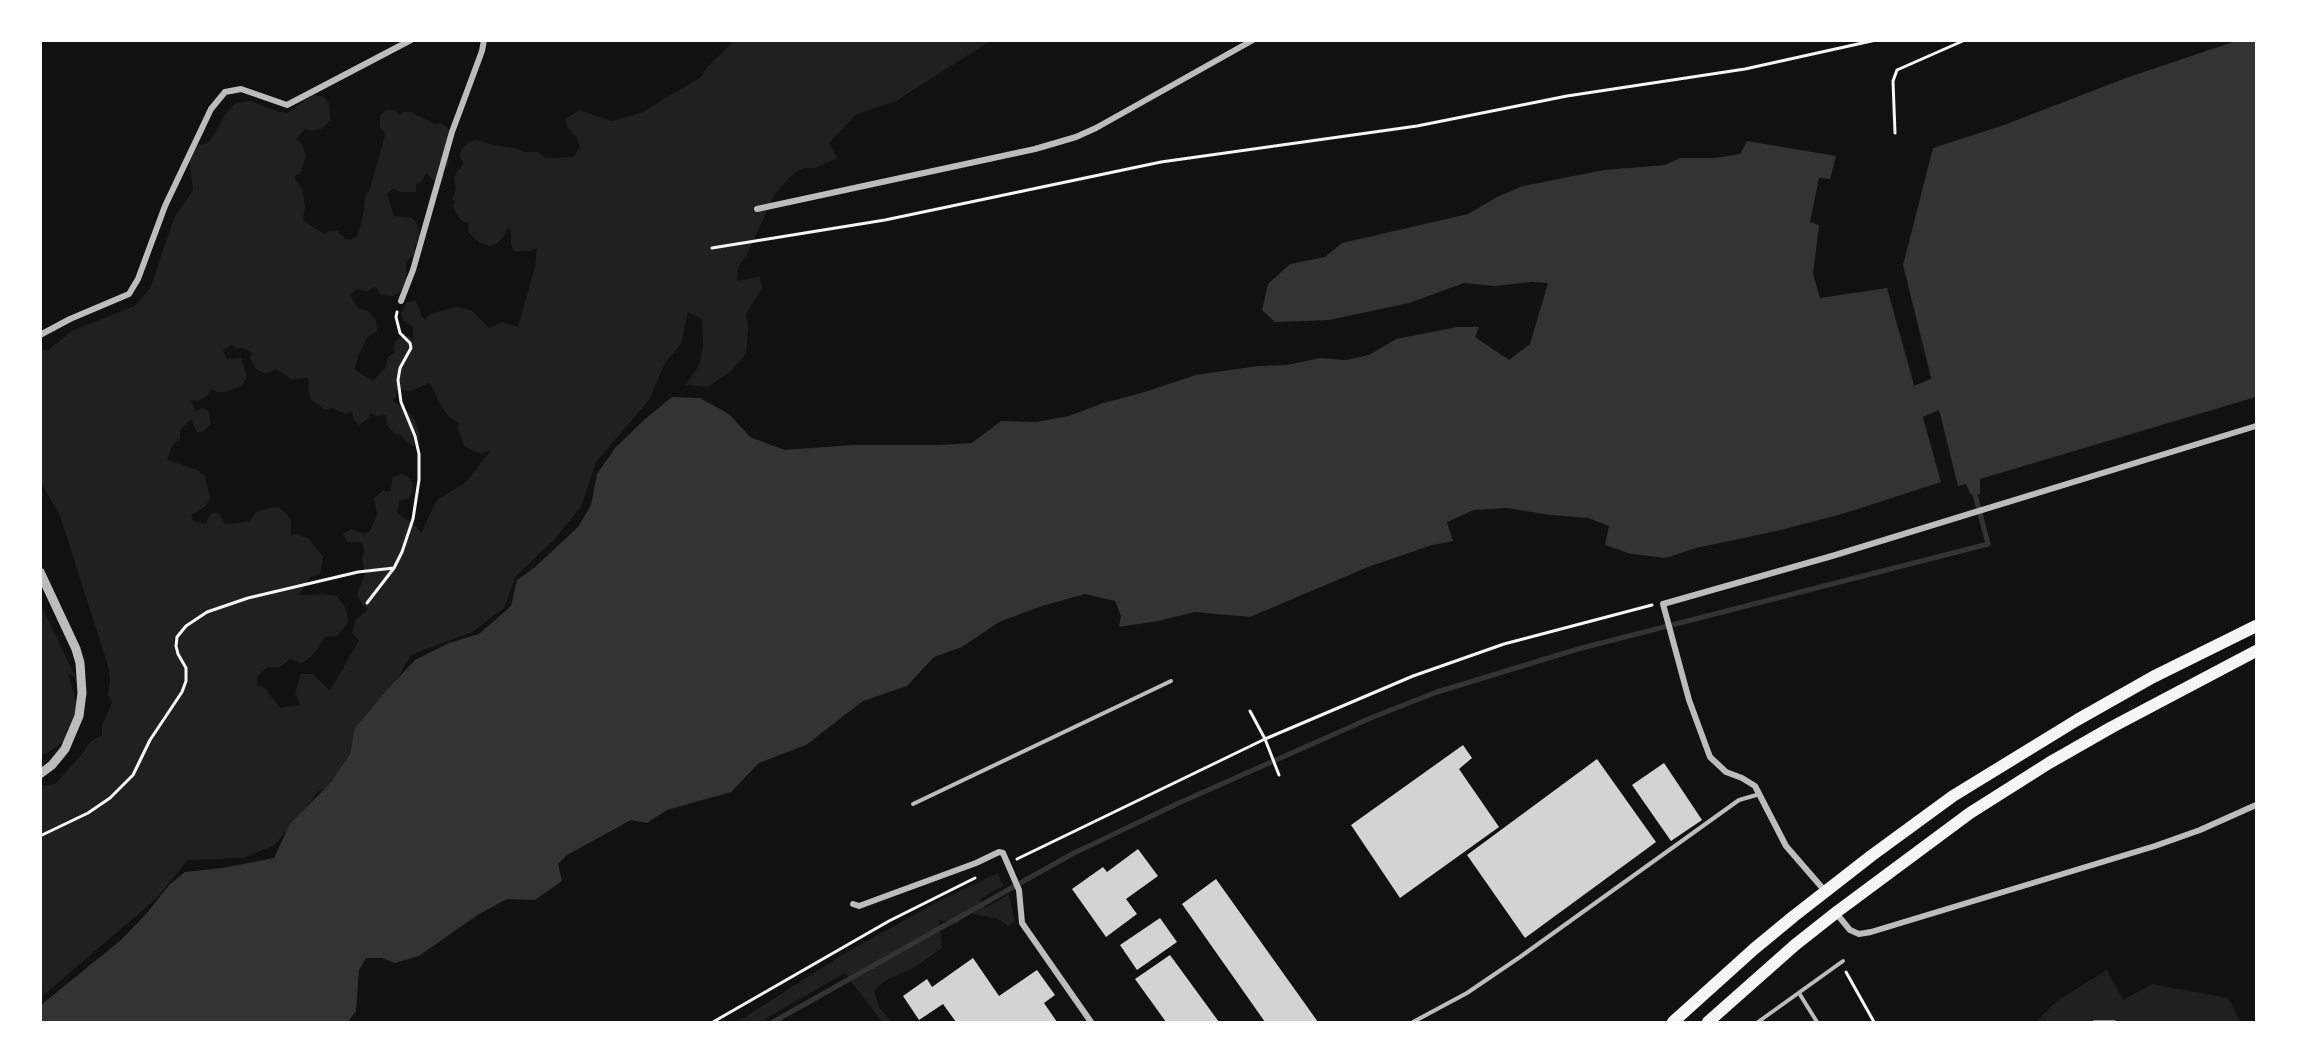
<!DOCTYPE html>
<style>
body{margin:0}
#map{position:relative;width:2297px;height:1063px;overflow:hidden;background:#111;font-family:Figtree,sans-serif}
canvas{display:block}
.frame{position:absolute;inset:0;border:42px solid #fff;pointer-events:none}
</style>
<div id="map">
<canvas width="2297" height="1063"></canvas>
<div class="frame"></div>
</div>
<script>
const context = document.querySelector('canvas').getContext('2d');
context.lineJoin = 'round';
function paint(path, color) {
  context.fillStyle = color;
  context.fill(path, 'evenodd');
}
function toPath(rows) {
  const path = new Path2D();
  for (const r of rows) {
    path.moveTo(r[0], r[1]);
    for (let i = 2; i < r.length; i += 2) path.lineTo(r[i], r[i + 1]);
  }
  return path;
}
function trace(path, color, width, dash) {
  context.strokeStyle = color;
  context.lineWidth = width;
  context.lineCap = dash ? 'butt' : 'round';
  context.setLineDash(dash || []);
  context.stroke(path);
}
const green = toPath([
 [734,41,990,41,896,101,857,114,829,143,837,158,815,168,803,168,793,174,775,194,747,254,738,267,737,281,760,277,762,288,746,314,748,330,746,354,731,371,708,387,686,385,699,365,703,346,702,319,688,312,681,344,665,363,649,400,596,462,581,507,554,540,516,576,504,608,472,632,411,655,352,759,334,784,319,791,275,845,243,858,188,860,156,899,41,997,41,786,55,784,83,753,90,742,102,735,102,725,112,703,108,696,110,681,109,669,60,516,41,483,41,349,48,350,72,331,134,306,150,289,174,218,193,190,189,157,196,147,210,141,227,112,236,103,251,101,276,111,287,113,313,95,323,96,329,103,330,120,323,128,313,131,305,129,296,139,302,144,306,156,300,174,294,177,302,190,305,206,303,220,324,234,330,231,337,231,345,239,350,240,358,235,364,211,365,198,370,189,385,135,380,127,380,116,386,110,395,110,399,115,404,112,411,112,435,124,441,123,448,128,450,136,448,166,443,169,444,176,441,181,435,181,426,173,422,181,416,184,416,192,400,192,393,188,387,194,394,216,412,218,418,226,420,236,415,247,415,254,406,262,407,281,399,293,393,296,381,295,376,287,367,291,357,289,350,295,358,308,368,311,376,320,377,331,367,338,358,356,355,370,373,381,386,367,388,357,395,352,394,348,396,341,401,337,409,336,413,339,413,327,403,320,401,314,407,302,415,301,418,305,422,317,425,319,430,314,456,307,471,310,489,328,502,322,518,327,535,267,537,248,531,251,514,251,511,245,511,231,508,228,501,240,495,245,489,246,480,243,468,232,469,223,462,221,456,213,453,206,455,201,452,199,456,189,454,178,458,170,464,164,460,156,462,148,470,141,478,140,496,146,515,148,524,152,537,152,546,158,573,157,580,147,577,138,567,127,566,119,579,110,612,121,641,113,701,77,707,67],
 [232,345,237,349,242,347,252,353,250,358,255,368,262,373,268,373,276,369,291,379,309,378,308,389,311,400,325,410,332,408,346,414,352,412,354,420,359,425,369,418,370,412,375,416,386,415,387,425,395,434,402,436,406,442,413,446,419,441,419,432,415,420,410,413,392,400,395,398,398,390,410,391,430,383,442,407,449,417,459,423,458,428,464,446,481,454,491,450,466,482,437,500,421,533,416,526,397,513,400,500,408,499,413,491,412,482,406,475,400,474,392,478,391,491,382,491,374,498,377,515,370,531,364,534,351,529,343,534,347,542,358,542,363,544,364,549,362,559,365,574,357,594,362,605,369,609,356,619,352,633,359,640,330,691,313,674,301,674,295,693,300,705,280,708,265,688,257,685,258,676,267,667,278,668,290,659,301,663,307,660,317,650,325,637,337,636,348,622,346,609,337,596,323,594,299,595,310,577,320,574,323,557,309,539,297,534,291,535,291,521,286,513,278,507,269,508,256,512,249,522,225,524,219,513,213,513,209,516,206,524,193,521,191,515,206,506,210,499,205,476,198,470,167,460,172,446,180,438,180,430,191,419,197,432,203,432,211,423,208,410,202,408,195,411,191,400,197,401,207,396,211,389,217,392,226,392,241,386,246,379,246,373,241,358,227,359,223,350],
 [40,603,76,678,68,673,78,709,75,725,66,730,69,737,52,750,41,756],
 [998,873,1003,886,980,899,985,908,1009,894,1015,922,1008,926,998,919,969,913,957,924,939,920,942,948,914,968,888,979,874,990,879,1007,892,1022,882,1022,845,973,760,1022,737,1022,847,952,943,899],
 [2107,970,2123,1000,2152,984,2228,998,2241,1022,2036,1022,2057,1001]
]);
const water = toPath([
 [2236,41,2256,41,2256,397,1980,479,1980,494,1971,495,1966,484,1958,486,1903,265,1933,148,2004,125,2126,78],
 [1747,141,1836,156,1830,179,1819,178,1810,222,1819,225,1813,274,1820,298,1887,288,1941,482,1842,514,1781,530,1696,548,1666,558,1631,554,1605,545,1609,526,1588,518,1550,515,1507,508,1474,510,1447,522,1453,541,1432,545,1368,567,1250,617,1195,612,1158,621,1119,627,1121,616,1115,601,1085,594,1042,606,999,622,962,647,934,657,907,686,863,701,806,745,759,763,731,792,667,810,647,823,631,820,567,855,558,864,562,881,535,900,507,899,479,914,419,956,395,963,382,958,366,958,359,970,356,1011,348,1022,41,1022,41,1005,121,940,146,914,170,884,185,872,222,868,274,858,290,824,332,781,350,754,355,728,387,690,415,660,449,643,479,634,511,606,517,580,534,568,578,527,591,505,597,474,615,448,645,419,672,397,700,398,729,414,750,437,785,450,852,445,940,445,972,443,1001,421,1036,422,1069,416,1103,403,1138,394,1196,375,1258,366,1287,365,1320,358,1346,360,1369,355,1396,339,1457,327,1479,327,1475,337,1509,360,1530,344,1548,283,1532,282,1494,286,1464,283,1409,303,1329,320,1275,322,1262,310,1268,284,1290,264,1325,257,1342,243,1468,214,1497,197,1523,186,1604,170,1665,165,1680,158,1715,158,1740,154]
]);
const stream = toPath([
 [773,1022,1072,854,1181,802,1373,717,1437,692,1578,649,1988,544,1975,494]
]);
const river = toPath([
 [1879,418,1974,378]
]);
const building = toPath([
 [1463,745,1472,758,1459,769,1499,827,1400,898,1351,825],
 [1597,759,1656,842,1525,938,1467,855],
 [1664,763,1702,820,1671,841,1632,785],
 [1138,849,1158,876,1126,899,1137,914,1106,937,1072,889,1103,867,1107,872],
 [1216,879,1318,1022,1265,1022,1182,904],
 [1160,918,1177,942,1137,970,1120,945],
 [1170,955,1219,1022,1166,1022,1135,979],
 [973,958,999,996,1037,970,1055,995,1044,1003,1057,1022,956,1022,943,1004,919,1020,903,996,927,979,932,987]
]);
const path = toPath([
 [1895,133,1893,81,1897,70,1965,40],
 [712,248,885,220,1161,162,1417,126,1567,96,1745,69,1876,40],
 [367,603,394,568,402,552,413,519,419,480,419,454,415,436,401,402,398,380,400,368,411,348,410,343,400,333,396,317,397,312],
 [1250,711,1265,739,1279,775],
 [40,836,88,813,110,798,133,775,150,740,182,692,186,681,186,668,178,654,176,646,177,637,186,626,207,612,248,598,358,572,394,568],
 [1017,859,1265,739,1413,676,1504,644,1652,605],
 [1846,972,1874,1022],
 [713,1022,889,921,975,878],
 [2094,1022,2115,1022]
]);
const service = toPath([
 [913,804,1171,681],
 [1799,993,1817,1022],
 [1413,1022,1467,993,1520,957,1739,800,1760,794],
 [1758,1022,1843,961]
]);
const minor = toPath([
 [757,209,1035,149,1076,137,1096,128,1253,40],
 [401,301,413,270,452,132,482,51,484,40],
 [40,335,70,319,129,294,138,279,165,206,211,109,225,92,241,89,287,105,411,40],
 [1825,891,1786,846,1755,786,1742,778,1726,772,1710,757,1689,700,1663,604,1832,556,2256,426],
 [853,904,859,906,976,863,999,852,1003,853,1019,890,1022,923,1091,1022],
 [1836,913,1850,930,1859,934,1871,932,2155,846,2200,830,2256,805]
]);
const tertiary = toPath([
 [40,572,76,649,80,663,82,693,79,716,65,749,52,765,40,774]
]);
const primary = toPath([
 [1673,1022,1754,949,1794,916,1871,856,1953,796,2077,720,2153,677,2256,626],
 [1708,1022,1795,945,1838,911,1970,813,2049,763,2112,727,2256,651]
]);
paint(green, '#202020');
paint(water, '#333');
trace(stream, '#333', 5);
trace(river, '#333', 32);
paint(building, '#d3d3d3');
trace(path, '#f5f5f5', 3);
trace(service, '#bcbcbc', 4);
trace(minor, '#bcbcbc', 6);
trace(tertiary, '#bcbcbc', 9);
trace(primary, '#f5f5f5', 12);
</script>
